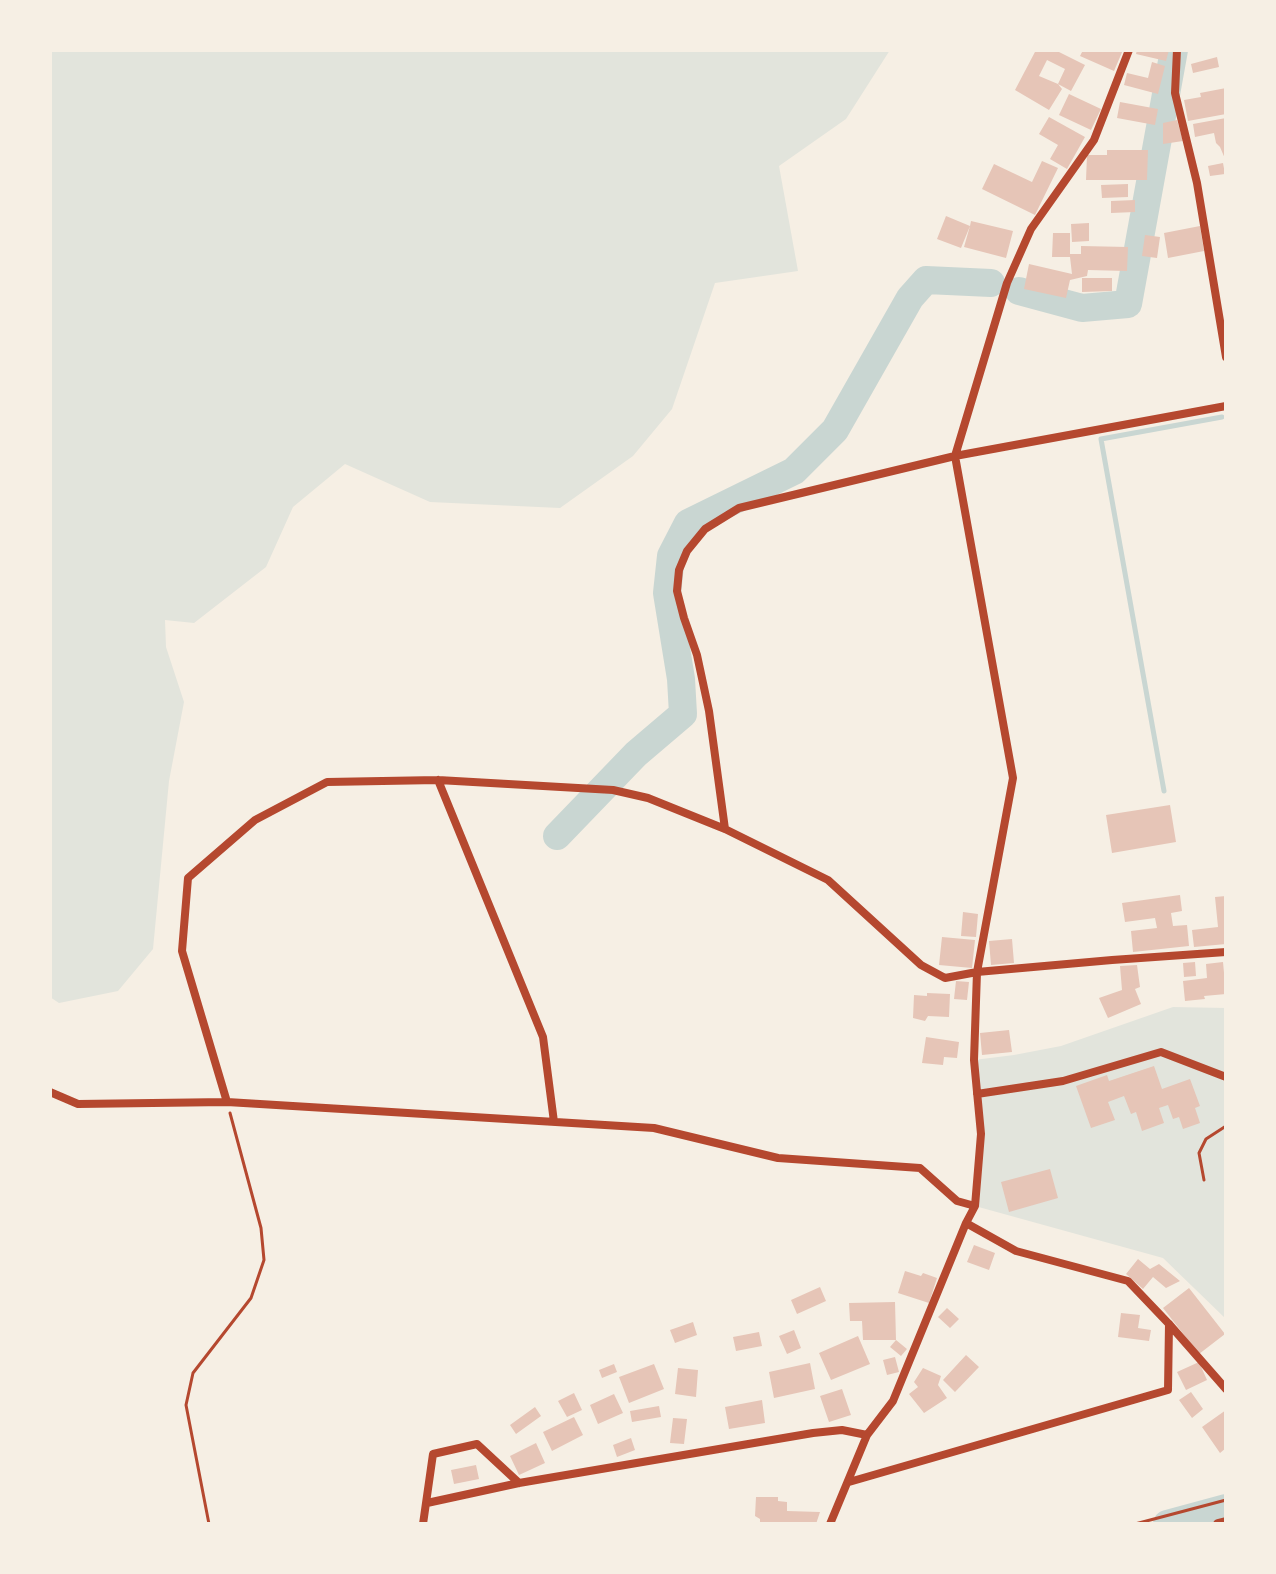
<!DOCTYPE html>
<style>
body{margin:0}
#map{position:relative;width:1276px;height:1574px;overflow:hidden;background:#f6efe4;font-family:"IBM Plex Sans",sans-serif}
canvas{display:block}
.frame{position:absolute;inset:0;border:52px solid #f6efe4;pointer-events:none}
</style>
<div id="map">
<canvas width="1276" height="1574"></canvas>
<div class="frame"></div>
</div>
<script>
const context = document.querySelector('canvas').getContext('2d');
context.lineJoin = 'round';
function paint(path, color) {
  context.fillStyle = color;
  context.fill(path, 'evenodd');
}
function toPath(rows) {
  const path = new Path2D();
  for (const r of rows) {
    path.moveTo(r[0], r[1]);
    for (let i = 2; i < r.length; i += 2) path.lineTo(r[i], r[i + 1]);
  }
  return path;
}
function trace(path, color, width, dash) {
  context.strokeStyle = color;
  context.lineWidth = width;
  context.lineCap = dash ? 'butt' : 'round';
  context.setLineDash(dash || []);
  context.stroke(path);
}
const green = toPath([
 [50,50,890,50,846,119,779,166,798,271,715,283,672,409,633,456,560,508,430,502,345,464,293,507,266,567,194,623,165,620,166,647,184,702,169,781,153,949,118,991,59,1003,50,997],
 [1173,1007,1226,1008,1226,1319,1163,1258,975,1206,979,1169,974,1060,1014,1055,1061,1046]
]);
const stream = toPath([
 [1164,791,1101,439,1222,417]
]);
const river = toPath([
 [1019,291,1082,308,1128,304,1174,50],
 [557,836,636,754,683,714,681,679,667,593,671,556,688,523,794,471,835,430,910,298,926,280,991,283],
 [1167,1524,1226,1508]
]);
const building = toPath([
 [1036,50,1055,50,1085,65,1071,91,1058,84,1065,69,1047,60,1039,76,1058,84,1062,89,1049,110,1015,90],
 [1083,50,1123,50,1114,71,1080,56],
 [1137,50,1169,50,1166,61,1136,54],
 [1217,57,1219,67,1193,73,1191,64],
 [1152,62,1165,66,1158,94,1124,85,1127,73,1148,78],
 [1226,88,1226,114,1188,121,1184,100,1201,97,1200,93],
 [1069,94,1101,109,1091,130,1059,115],
 [1120,102,1158,109,1155,125,1117,118],
 [1049,117,1085,137,1067,169,1050,159,1058,145,1039,134],
 [1226,118,1226,161,1220,147,1216,143,1214,133,1195,137,1193,124],
 [1177,120,1183,141,1163,144,1163,123],
 [1107,150,1148,150,1147,180,1086,180,1087,155,1107,155],
 [1042,161,1058,168,1035,215,982,189,994,164,1032,182],
 [1223,163,1225,174,1210,176,1208,166],
 [1128,184,1128,197,1102,198,1101,185],
 [1135,200,1135,212,1111,213,1111,201],
 [946,216,970,226,971,221,1013,231,1006,258,964,247,970,226,961,248,937,239],
 [1089,223,1089,241,1072,242,1071,224],
 [1200,226,1204,251,1168,258,1164,233],
 [1053,233,1070,233,1070,254,1081,254,1081,246,1128,247,1127,271,1088,270,1087,276,1070,280,1066,298,1024,289,1029,264,1072,274,1070,257,1052,257],
 [1145,235,1160,237,1157,258,1142,256],
 [1082,278,1112,278,1112,291,1082,292],
 [1170,805,1176,842,1112,853,1106,815],
 [1180,895,1182,911,1171,913,1173,926,1187,925,1189,946,1133,952,1131,931,1157,928,1155,918,1125,922,1122,903],
 [1226,896,1226,944,1194,947,1192,930,1218,927,1215,897],
 [963,912,978,914,976,937,961,936],
 [942,937,975,940,972,968,939,965],
 [1012,939,1014,963,991,965,989,941],
 [1195,962,1196,976,1184,977,1183,963],
 [1223,962,1226,994,1204,996,1205,999,1185,1001,1183,981,1207,978,1206,964],
 [1137,965,1140,987,1135,989,1141,1004,1108,1018,1099,998,1122,990,1120,966],
 [956,981,969,982,967,1000,954,999],
 [927,993,950,994,949,1017,928,1016,925,1021,913,1018,914,995,927,996],
 [1009,1030,1012,1052,982,1055,980,1033],
 [926,1037,959,1042,957,1058,944,1057,943,1065,922,1063],
 [1154,1066,1162,1089,1190,1079,1200,1106,1195,1108,1200,1123,1183,1129,1179,1117,1173,1119,1168,1105,1159,1108,1164,1123,1142,1131,1136,1112,1131,1114,1124,1096,1108,1102,1115,1120,1091,1128,1076,1086,1107,1075,1109,1081],
 [1050,1169,1058,1198,1009,1212,1001,1182],
 [974,1245,995,1253,989,1270,967,1262],
 [1138,1259,1150,1269,1159,1264,1180,1281,1166,1288,1153,1277,1143,1289,1126,1274],
 [905,1271,921,1276,923,1273,937,1278,929,1303,898,1293],
 [820,1287,826,1301,797,1314,791,1300],
 [1189,1288,1225,1334,1199,1354,1163,1308],
 [895,1302,896,1340,863,1340,862,1321,850,1321,849,1303],
 [947,1308,959,1319,950,1328,938,1317],
 [1121,1313,1140,1315,1138,1328,1151,1330,1149,1341,1118,1337],
 [693,1322,697,1335,675,1343,670,1330],
 [794,1330,801,1348,787,1354,779,1336],
 [759,1332,762,1346,736,1351,733,1337],
 [858,1336,870,1364,831,1380,819,1353],
 [896,1340,907,1349,901,1356,890,1347],
 [966,1355,979,1367,955,1392,943,1380],
 [895,1357,899,1372,887,1375,883,1360],
 [1199,1362,1207,1380,1186,1390,1177,1372],
 [810,1363,815,1389,774,1398,769,1372],
 [614,1364,617,1372,602,1378,599,1370],
 [654,1364,664,1389,629,1403,619,1377],
 [678,1368,698,1370,696,1397,675,1394],
 [923,1368,941,1376,938,1385,947,1398,924,1413,909,1394,918,1387,914,1382],
 [842,1389,851,1415,829,1422,820,1396],
 [1191,1392,1203,1409,1192,1418,1179,1400],
 [574,1393,582,1410,567,1417,558,1401],
 [614,1394,623,1413,598,1424,590,1405],
 [762,1400,765,1423,729,1429,725,1407],
 [659,1406,661,1417,632,1422,630,1411],
 [535,1407,541,1416,516,1434,510,1425],
 [1226,1410,1226,1448,1220,1453,1202,1427],
 [574,1417,583,1435,552,1451,543,1432],
 [673,1418,687,1419,684,1444,670,1443],
 [631,1438,635,1450,617,1457,613,1445],
 [536,1443,545,1463,519,1475,510,1456],
 [476,1465,479,1479,454,1484,451,1470],
 [756,1497,778,1497,778,1501,787,1502,787,1511,820,1512,816,1524,760,1524,760,1519,755,1516]
]);
const path = toPath([
 [1204,1180,1199,1153,1206,1139,1226,1126],
 [209,1524,186,1405,193,1373,251,1298,264,1260,261,1228,230,1113],
 [1135,1524,1226,1500]
]);
const minor = toPath([
 [1177,50,1175,93,1197,183,1226,357],
 [438,780,543,1037,554,1122],
 [725,829,709,711,697,655,684,618,677,591,679,570,687,551,705,529,739,508,955,456,1226,406],
 [50,1092,78,1104,227,1102,654,1128,778,1158,920,1168,957,1201,975,1206],
 [977,1094,1063,1081,1161,1052,1226,1077],
 [227,1102,182,951,188,878,255,820,327,782,438,780,613,790,648,798,725,829,828,880,921,965,945,978,977,972,1112,960,1226,952],
 [966,1223,1016,1251,1128,1281,1169,1324,1226,1389],
 [849,1482,1168,1390,1169,1324],
 [427,1503,519,1483,813,1433,842,1430,867,1435],
 [423,1524,433,1454,477,1444,519,1483],
 [830,1524,867,1435,893,1401,966,1223,975,1206,981,1134,974,1060,977,972,1013,778,955,456,1007,283,1031,229,1094,140,1129,50]
]);
const tertiary = toPath([
 [1218,1524,1226,1522]
]);
paint(green, '#e2e4dc');
trace(stream, '#c9d6d2', 5);
trace(river, '#c9d6d2', 28);
paint(building, '#e6c5b7');
trace(path, '#b5482f', 3);
trace(minor, '#b5482f', 8);
trace(tertiary, '#b5482f', 10);
</script>
